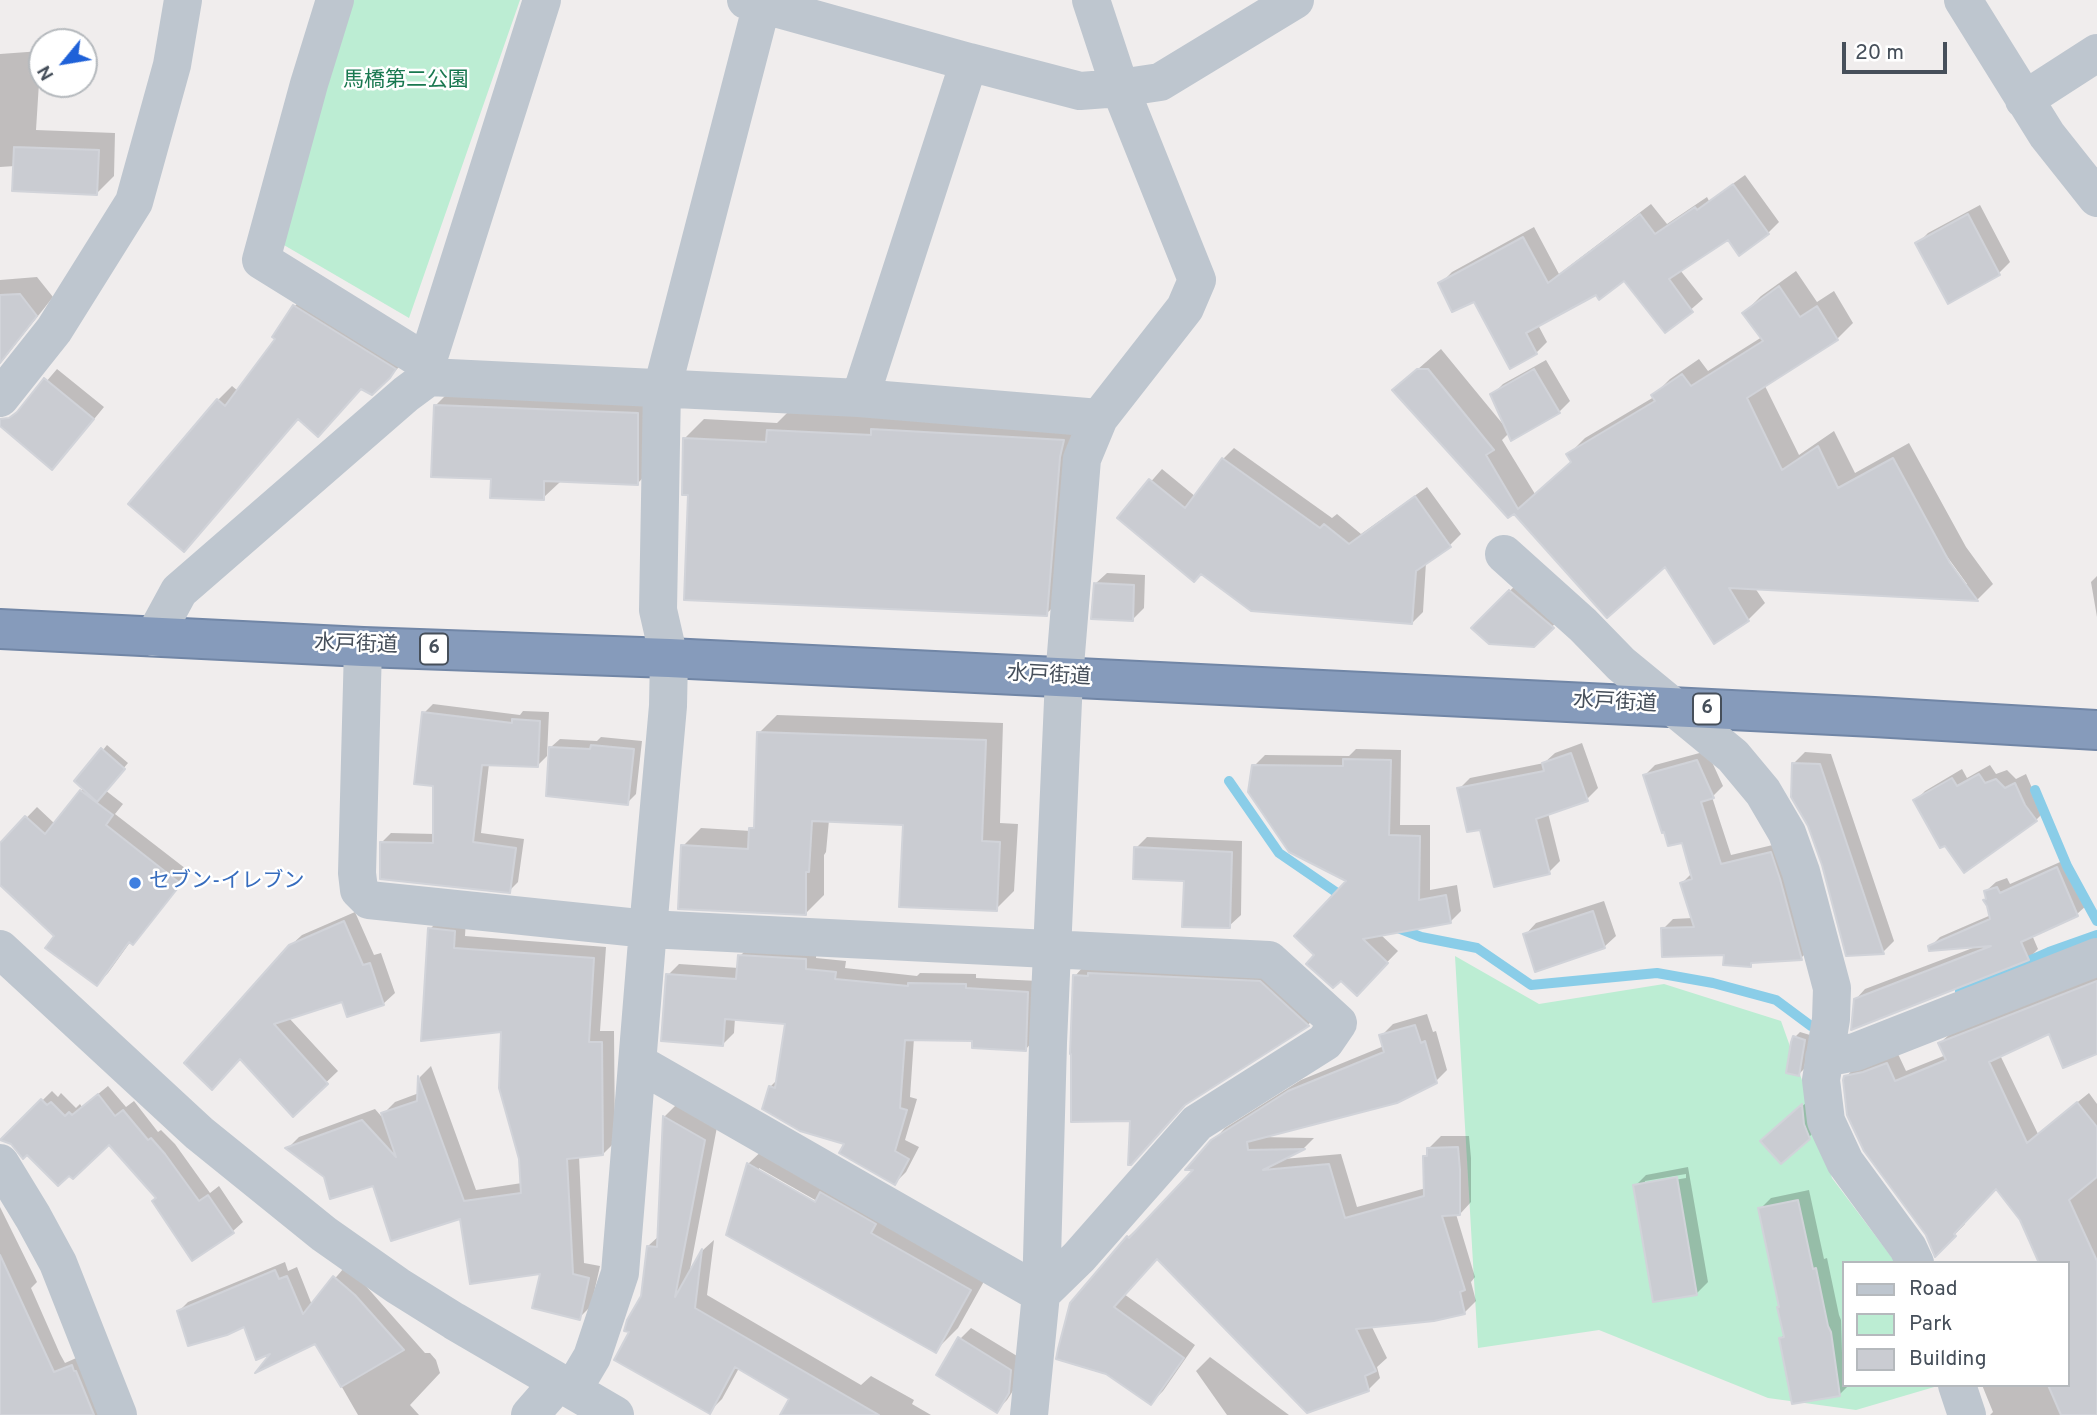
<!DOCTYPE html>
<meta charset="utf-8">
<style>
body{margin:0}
#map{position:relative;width:2097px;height:1415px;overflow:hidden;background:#f0eded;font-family:Overpass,sans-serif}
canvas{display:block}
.legend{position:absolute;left:1842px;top:1261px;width:228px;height:126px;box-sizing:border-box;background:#fff;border:2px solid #b5b9bd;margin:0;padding:9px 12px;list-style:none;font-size:21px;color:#464f5a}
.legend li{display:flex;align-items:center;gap:14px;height:35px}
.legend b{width:35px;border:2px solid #b5b9bd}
.north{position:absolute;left:28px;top:28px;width:70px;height:70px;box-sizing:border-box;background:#fff;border:2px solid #b5b9bd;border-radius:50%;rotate:240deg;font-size:19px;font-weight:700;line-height:28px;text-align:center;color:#464f5a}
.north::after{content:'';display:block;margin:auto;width:24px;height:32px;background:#1f61d8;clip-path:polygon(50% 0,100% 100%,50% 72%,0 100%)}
.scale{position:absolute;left:1842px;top:42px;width:105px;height:32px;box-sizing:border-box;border:4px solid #464f5a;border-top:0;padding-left:9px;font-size:21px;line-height:24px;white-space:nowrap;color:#464f5a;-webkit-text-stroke:5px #fff;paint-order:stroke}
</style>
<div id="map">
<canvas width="2097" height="1415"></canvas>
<ul class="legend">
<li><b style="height:9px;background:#bec6cf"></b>Road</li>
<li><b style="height:19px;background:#bcedd3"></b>Park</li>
<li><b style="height:19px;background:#caccd2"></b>Building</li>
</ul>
<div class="north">N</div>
<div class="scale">20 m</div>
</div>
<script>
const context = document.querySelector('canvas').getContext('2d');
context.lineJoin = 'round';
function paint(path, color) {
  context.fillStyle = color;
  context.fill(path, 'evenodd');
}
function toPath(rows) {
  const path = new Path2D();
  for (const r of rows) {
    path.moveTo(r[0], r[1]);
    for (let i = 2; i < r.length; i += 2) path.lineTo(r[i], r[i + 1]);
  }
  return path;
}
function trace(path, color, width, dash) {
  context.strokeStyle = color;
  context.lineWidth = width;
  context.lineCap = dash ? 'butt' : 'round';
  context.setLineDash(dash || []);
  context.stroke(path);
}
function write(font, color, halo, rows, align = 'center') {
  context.font = font + ' Overpass,"Noto Sans JP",sans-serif';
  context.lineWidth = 5;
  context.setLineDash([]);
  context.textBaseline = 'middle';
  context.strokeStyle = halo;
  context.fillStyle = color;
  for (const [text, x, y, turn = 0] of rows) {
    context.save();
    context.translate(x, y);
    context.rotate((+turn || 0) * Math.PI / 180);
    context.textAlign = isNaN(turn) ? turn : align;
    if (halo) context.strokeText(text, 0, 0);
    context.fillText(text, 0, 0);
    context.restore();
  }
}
const green = toPath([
 [345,0,520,0,409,318,277,241],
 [1455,956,1539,1004,1664,984,1781,1021,1808,1097,1832,1178,1896,1263,1843,1263,1843,1385,1941,1385,1856,1410,1768,1398,1599,1330,1478,1348]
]);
const shadow = toPath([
 [41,51,36,130,115,133,114,176,97,193,15,166,0,167,0,54],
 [1745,175,1779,222,1768,233,1728,238,1680,270,1703,299,1666,331,1625,278,1538,325,1547,342,1536,353,1474,300,1441,283,1452,272,1534,227,1559,274,1651,204,1667,224,1707,197,1709,201],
 [1980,205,2010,262,1999,273,1917,244,1928,233],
 [1796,271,1817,302,1834,291,1853,323,1837,339,1764,384,1799,455,1834,431,1855,473,1909,443,1966,547,1993,584,1977,600,1755,588,1765,603,1748,620,1665,564,1514,511,1394,390,1441,349,1506,428,1492,395,1503,384,1546,360,1570,401,1559,412,1509,433,1502,440,1535,494,1573,461,1568,455,1585,438,1654,397,1654,395,1670,379,1699,359,1708,371,1762,337,1744,313,1761,296],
 [1946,555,1967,584,1963,584,1943,557],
 [37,277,53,297,0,364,0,280],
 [308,292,404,362,389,377,361,387,299,418,184,550,218,400,232,386,238,391,278,338,294,307],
 [57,369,104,407,63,457,6,429],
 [452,389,654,397,654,466,638,483,560,482,543,498,492,477,435,406],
 [788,412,1082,421,1066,595,1046,614,690,494,685,438,704,419,777,423],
 [1234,448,1332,518,1337,514,1361,534,1427,487,1461,534,1450,545,1426,562,1423,612,1412,623,1201,572,1119,518,1162,469,1196,497,1223,459],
 [1107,573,1145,575,1144,608,1133,619,1095,584],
 [2097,576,2097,617,2091,582],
 [1521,580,1563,616,1533,645,1473,627],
 [433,704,520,715,523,711,549,712,547,756,537,766,489,764,481,833,524,839,518,882,509,891,381,843,391,833,435,834,435,784,424,713],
 [777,715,1003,723,1000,823,1018,824,1014,891,996,909,905,823,829,820,826,852,824,855,824,895,806,913,683,846,701,828,751,831,756,823,759,733],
 [601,737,642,741,636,794,627,803,551,747,560,739,597,741],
 [1582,743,1598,788,1587,799,1548,813,1560,861,1549,872,1482,828,1459,789,1470,778,1544,763,1555,753],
 [107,745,128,763,105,790,123,804,115,814,190,872,143,932,131,941,108,973,97,984,56,936,0,883,0,845,37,807,55,824,84,788,103,750],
 [1356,749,1401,750,1400,825,1430,825,1430,890,1457,885,1461,911,1450,922,1380,934,1398,951,1357,993,1317,955,1349,880,1254,766,1265,755,1349,756],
 [1707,751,1723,786,1712,797,1731,855,1781,843,1811,948,1801,958,1754,961,1750,966,1726,954,1663,929,1673,919,1693,918,1682,883,1692,873,1683,840,1645,775,1655,765],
 [1805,752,1831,754,1894,941,1883,952,1794,763],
 [1990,765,1996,774,2007,770,2016,779,2026,774,2035,795,2046,810,2036,820,1915,801,1925,791,1962,769,1967,778],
 [1147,837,1242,841,1241,915,1229,926,1185,879,1136,848],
 [2067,859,2087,905,2077,914,2032,935,2038,949,2028,959,1855,1000,1865,989,1978,946,1930,947,1940,937,1991,915,1986,891,1996,882,2007,878,2010,884],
 [1604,901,1616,936,1604,947,1525,935,1536,923],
 [355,912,374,955,381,953,395,993,383,1004,343,1000,289,1018,338,1071,293,1114,241,1057,290,946,302,935],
 [442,917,466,919,465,936,606,947,600,1031,614,1031,615,1142,603,1154,579,1156,584,1263,600,1266,591,1306,579,1318,542,1271,462,1217,374,1183,325,1176,288,1148,299,1137,375,1109,381,1116,395,1102,419,1093,420,1077,431,1066,476,1190,522,1183,503,1030,430,929],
 [751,945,817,948,816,958,846,961,845,968,917,976,920,973,976,974,976,978,1039,981,1036,1038,1025,1050,974,1039,914,1038,910,1097,917,1099,905,1140,919,1147,906,1172,895,1183,846,1143,770,1087,778,1079,787,1023,735,1018,734,1033,723,1044,668,975,679,964,739,968,740,956],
 [1083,967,1269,973,1316,1016,1308,1025,1186,1102,1132,1120,1075,976],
 [2097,975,2097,1052,2050,1031,2000,1055,2038,1134,2089,1093,2097,1104,2097,1415,1990,1415,1993,1412,1982,1385,2067,1385,2067,1263,2022,1219,1996,1187,1963,1222,1965,1224,1936,1254,1846,1077,1856,1066,1898,1054,1906,1071,1946,1055,1940,1043,1951,1033],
 [1427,1014,1433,1032,1436,1031,1447,1070,1436,1081,1259,1137,1314,1138,1304,1148,1283,1159,1341,1154,1357,1207,1426,1188,1425,1157,1429,1152,1429,1148,1441,1136,1469,1136,1471,1158,1471,1202,1460,1214,1456,1214,1475,1277,1471,1282,1476,1301,1464,1313,1371,1325,1387,1358,1377,1367,1380,1378,1368,1390,1158,1257,1124,1294,1195,1345,1163,1391,1151,1403,1106,1372,1058,1358,1128,1237,1140,1226,1142,1228,1197,1169,1213,1141,1225,1128,1301,1080,1384,1046,1381,1036,1393,1024],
 [1800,1032,1810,1035,1804,1069,1799,1074,1795,1037],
 [108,1086,126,1107,134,1101,158,1132,161,1130,175,1144,210,1193,219,1186,243,1222,233,1231,192,1258,157,1197,109,1143,28,1153,3,1139,52,1091,58,1097,61,1093,76,1108,80,1104,82,1107],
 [1807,1102,1814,1132,1809,1137,1768,1136],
 [677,1104,717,1127,689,1275,703,1250,714,1240,707,1295,861,1385,871,1376,914,1400,912,1404,931,1415,782,1415,792,1398,739,1368,722,1399,709,1412,631,1331,643,1296,648,1246,659,1236,664,1117],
 [770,1143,992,1267,958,1328,936,1350,748,1164],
 [759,1168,824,1205,822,1208,759,1172],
 [1688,1167,1708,1282,1697,1293,1635,1186,1646,1175],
 [1686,1174,1686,1178,1645,1185,1645,1181],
 [1809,1190,1824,1259,1827,1258,1839,1315,1841,1320,1843,1385,1849,1385,1839,1395,1781,1338,1785,1334,1760,1209,1771,1198],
 [0,1207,37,1282,31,1288,60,1354,65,1363,83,1355,110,1415,0,1415],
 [285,1262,288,1271,297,1267,312,1305,344,1268,365,1285,425,1353,430,1353,436,1360,440,1373,410,1405,419,1415,358,1415,316,1342,276,1350,245,1325,179,1311,188,1302],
 [971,1328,1022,1359,1020,1380,1007,1400,996,1411,960,1339],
 [1210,1357,1289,1415,1227,1415,1196,1371]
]);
const stream = toPath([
 [1229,781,1279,853,1346,899],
 [2035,790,2067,866,2097,921],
 [1393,926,1421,937,1477,948,1531,985,1657,973,1713,983,1776,1000,1811,1026,1822,1029],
 [1960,991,2049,952,2097,935]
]);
const building = toPath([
 [14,147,99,150,97,195,12,191,14,147],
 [1733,184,1769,234,1739,256,1728,240,1669,279,1693,312,1665,333,1624,281,1599,300,1596,295,1526,333,1537,354,1510,369,1474,302,1452,312,1438,283,1523,237,1548,283,1640,214,1655,234,1695,207,1697,210,1733,184],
 [1968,214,2000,275,1948,304,1915,243,1968,214],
 [1779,286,1800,317,1817,306,1838,340,1747,398,1782,470,1818,446,1838,488,1893,458,1950,563,1978,601,1729,588,1749,621,1714,644,1665,567,1607,618,1514,514,1508,518,1392,390,1417,369,1428,369,1494,450,1486,455,1518,509,1571,462,1566,454,1655,401,1651,395,1682,374,1691,386,1763,341,1742,313,1779,286],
 [20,294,37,316,0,363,0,295,20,294],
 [293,305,396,369,390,378,372,395,361,389,318,437,298,419,184,552,128,504,217,399,225,406,275,339,272,337,293,305],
 [1534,369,1560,413,1511,441,1490,394,1534,369],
 [44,378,94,419,52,470,0,426,0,419,9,418,17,412,44,378],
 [434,405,638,413,638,485,544,481,544,500,490,498,491,479,431,477,434,405],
 [871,429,1064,440,1060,457,1047,616,684,600,688,495,682,495,683,438,766,442,767,430,871,435,871,429],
 [1222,458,1320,528,1324,524,1349,544,1415,496,1451,547,1416,571,1412,624,1251,611,1201,574,1194,582,1117,518,1149,479,1185,508,1222,458],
 [1094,583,1134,585,1133,621,1091,619,1094,583],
 [1509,590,1554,628,1534,647,1489,644,1471,628,1509,590],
 [422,712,512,723,512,719,540,721,538,767,482,765,473,842,516,848,510,893,380,879,380,842,433,843,433,786,414,784,422,712],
 [757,732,986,740,982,841,1000,842,997,911,899,907,903,825,812,821,809,872,806,872,806,915,678,909,681,845,748,849,749,828,754,828,757,732],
 [591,745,634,749,628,805,546,796,549,747,590,749,591,745],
 [101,748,125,769,97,802,74,781,101,748],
 [1571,753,1588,801,1536,819,1550,874,1494,887,1480,830,1467,832,1457,788,1544,771,1542,763,1571,753],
 [1343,759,1391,760,1389,835,1420,836,1419,900,1446,895,1451,923,1363,939,1388,963,1357,996,1341,981,1333,988,1306,964,1314,955,1294,936,1346,881,1289,852,1248,792,1252,765,1343,766,1343,759],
 [1697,760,1714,798,1701,802,1721,864,1771,852,1780,879,1802,960,1751,963,1751,967,1723,965,1724,955,1662,957,1661,928,1694,927,1680,883,1692,879,1682,843,1668,846,1664,832,1662,833,1643,775,1697,760],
 [1792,763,1820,764,1884,954,1846,956,1822,865,1808,826,1791,797,1792,763],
 [1979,774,1985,783,1996,779,2005,788,2015,783,2025,805,2037,821,1964,873,1945,846,1940,848,1913,800,1952,778,1957,786,1979,774],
 [80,790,113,815,106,825,181,884,133,945,129,942,97,986,45,948,54,936,0,885,0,843,25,816,45,834,80,790],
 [1134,847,1232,852,1230,928,1182,927,1184,881,1133,879,1134,847],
 [2057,867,2078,916,2021,942,2029,960,1851,1030,1854,999,1991,946,1929,951,1928,946,1990,919,1987,906,1983,900,1986,899,1984,891,1997,887,2000,893,2057,867],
 [1593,911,1605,948,1535,972,1523,934,1593,911],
 [344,921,363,965,370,963,384,1005,347,1017,342,1002,274,1024,328,1084,293,1117,240,1059,212,1090,184,1063,289,945,344,921],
 [428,928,455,931,454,948,594,958,589,1042,602,1042,603,1155,567,1159,573,1274,589,1278,580,1320,532,1308,540,1274,470,1284,460,1219,391,1241,373,1186,330,1199,324,1177,285,1148,362,1120,396,1157,381,1113,417,1101,418,1076,464,1201,521,1193,519,1159,499,1088,501,1032,421,1041,428,928],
 [738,955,806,959,806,969,836,972,835,979,908,986,908,983,966,984,966,988,1028,992,1026,1051,972,1048,972,1041,905,1040,900,1108,907,1110,895,1151,909,1159,895,1185,839,1153,844,1144,800,1131,762,1109,769,1086,775,1088,785,1024,725,1019,723,1046,661,1041,666,974,736,979,738,955],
 [1088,973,1260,981,1309,1026,1185,1105,1131,1165,1128,1165,1130,1121,1071,1122,1071,1054,1070,1054,1073,975,1088,976,1088,973],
 [2097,981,2097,1054,2063,1068,2049,1034,1989,1062,2027,1143,2077,1102,2097,1127,2097,1177,2069,1200,2097,1261,2097,1415,2061,1415,2048,1385,2067,1385,2067,1263,2039,1263,2020,1220,1996,1189,1954,1234,1956,1236,1935,1257,1926,1235,1864,1151,1847,1115,1843,1080,1844,1076,1863,1072,1887,1063,1895,1081,1946,1060,1938,1043,2097,981],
 [1415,1025,1421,1043,1425,1041,1437,1083,1397,1103,1247,1142,1248,1150,1305,1149,1263,1170,1329,1164,1345,1218,1424,1196,1423,1156,1427,1156,1427,1148,1458,1147,1460,1170,1460,1215,1442,1216,1465,1290,1460,1292,1465,1314,1434,1321,1356,1329,1376,1371,1365,1376,1369,1391,1307,1413,1157,1259,1114,1307,1184,1358,1151,1405,1106,1374,1056,1359,1058,1349,1070,1303,1127,1236,1129,1238,1193,1170,1185,1170,1211,1140,1288,1091,1384,1052,1379,1035,1415,1025],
 [1793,1036,1805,1040,1799,1076,1786,1073,1791,1042,1793,1036],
 [98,1094,115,1116,123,1110,148,1140,151,1138,165,1154,199,1201,208,1195,234,1233,192,1261,152,1201,156,1198,109,1145,73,1179,69,1176,58,1186,27,1155,23,1159,11,1144,0,1140,41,1099,47,1105,51,1102,65,1116,69,1112,72,1115,98,1094],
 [1802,1104,1804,1124,1810,1139,1781,1164,1760,1141,1802,1104],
 [663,1116,705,1140,675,1297,702,1249,695,1308,879,1415,780,1415,789,1399,735,1367,710,1414,614,1360,629,1332,624,1331,627,1320,641,1296,647,1246,657,1247,663,1116],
 [747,1163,815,1202,820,1192,876,1224,871,1233,971,1290,936,1353,726,1235,747,1163],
 [1677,1177,1697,1295,1653,1302,1633,1185,1677,1177],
 [1798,1200,1813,1269,1816,1268,1828,1326,1831,1332,1840,1396,1792,1404,1779,1338,1784,1337,1777,1307,1779,1307,1758,1208,1798,1200],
 [0,1255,54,1372,72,1365,74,1371,76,1371,94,1415,0,1415,0,1255],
 [275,1270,279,1279,287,1276,303,1314,333,1276,355,1295,404,1350,341,1387,315,1344,255,1373,270,1354,256,1360,244,1327,227,1335,188,1346,177,1311,275,1270],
 [958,1337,1011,1370,1009,1393,997,1413,936,1375,958,1337]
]);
const minor = toPath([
 [335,0,309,84,261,260,427,363],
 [1963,0,2047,135,2097,198],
 [969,62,1080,91,1120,88,1160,82,1295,0],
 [2024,100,2097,53],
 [429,377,860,398,969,62,746,0],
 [0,398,54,330,134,202,172,65,183,0],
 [860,398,1099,418],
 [1504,554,1583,625,1621,664,1733,756,1763,792,1787,833,1801,872,1832,988,1831,1019,1821,1080,1826,1121,1845,1162,1908,1248,1915,1263],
 [154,637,179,591,406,394,429,377,427,363,542,0],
 [363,647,357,873,359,890,369,900,648,929,1269,960,1338,1023,1325,1042,1197,1123,1079,1257,1041,1294,638,1063],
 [0,949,199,1133,324,1234,398,1286,454,1321,615,1415],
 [1824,1058,1855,1052,2097,957],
 [0,1163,33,1217,58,1263,118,1415],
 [1957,1385,1967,1415],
 [530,1415,557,1384,573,1389,592,1357,620,1273,648,929,668,706,669,658,658,610,662,389,763,0],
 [1029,1415,1041,1294,1048,1043,1064,678,1082,459,1099,418,1185,308,1197,280,1120,88,1091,0]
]);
const highway = toPath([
 [0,629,363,647,669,658,1874,717,2097,730]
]);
const markers = [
 [135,883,7,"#3f7fe0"]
];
const shields = [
 [434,649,28],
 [1707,709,28]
];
const shieldNames = [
 ["6",434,649],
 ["6",1707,709]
];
const parkNames = [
 ["馬橋第二公園",406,82]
];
const streetNames = [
 ["水戸街道",356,646,2],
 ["水戸街道",1049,677,3],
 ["水戸街道",1615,704,3]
];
const shopNames = [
 ["セブン-イレブン",149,883]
];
paint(green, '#bcedd3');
paint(shadow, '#0003');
trace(stream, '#8acde8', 10);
paint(building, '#caccd2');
trace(building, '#d1d3d9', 2);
trace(highway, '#7186a6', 42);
trace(minor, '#bec6cf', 38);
trace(highway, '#869bbb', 38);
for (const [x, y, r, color] of markers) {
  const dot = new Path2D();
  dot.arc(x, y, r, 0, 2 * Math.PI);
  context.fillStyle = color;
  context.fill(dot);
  trace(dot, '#fff', 2.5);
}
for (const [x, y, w] of shields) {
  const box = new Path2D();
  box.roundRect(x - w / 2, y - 15.5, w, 31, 5);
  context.fillStyle = '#fff';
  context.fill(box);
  trace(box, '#464f5a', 2);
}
write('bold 19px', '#464f5a', null, shieldNames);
write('21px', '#197850', '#fff', parkNames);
write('21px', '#464f5a', '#fff', streetNames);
write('21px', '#366cbe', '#fff', shopNames, 'left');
</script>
